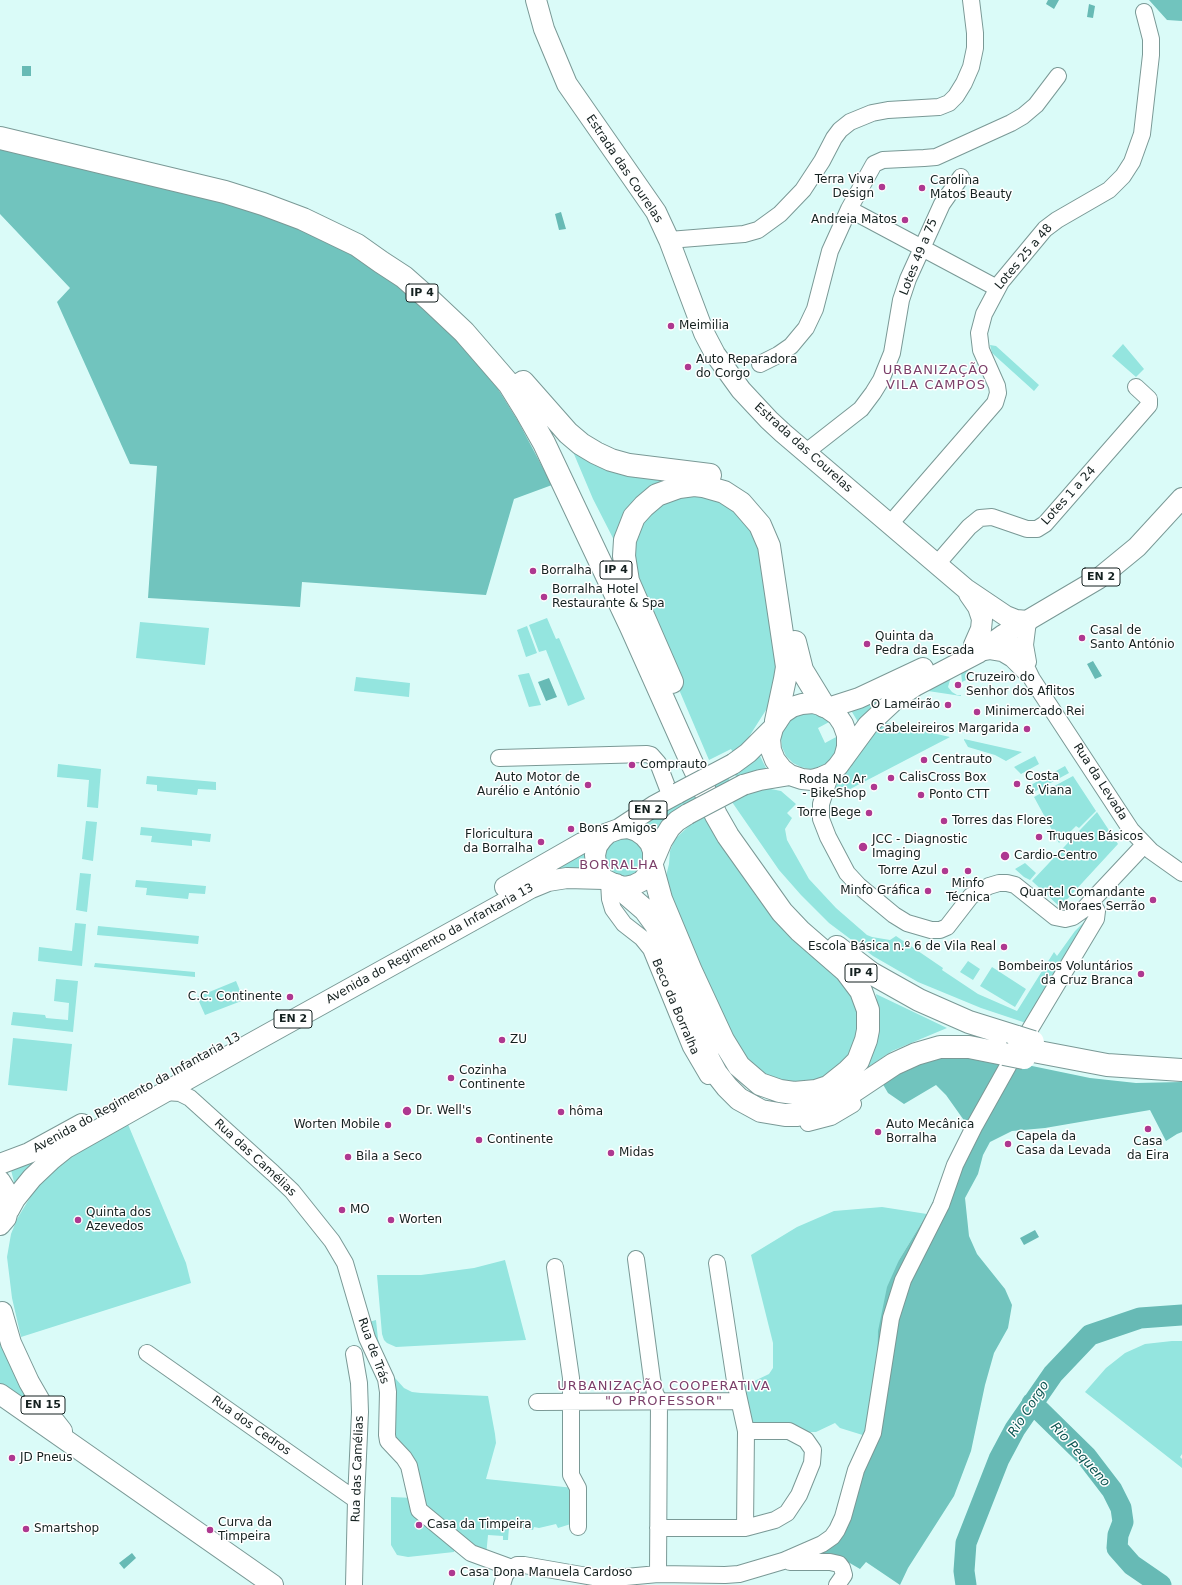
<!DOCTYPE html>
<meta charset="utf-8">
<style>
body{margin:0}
canvas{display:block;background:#dafbf8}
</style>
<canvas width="1182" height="1585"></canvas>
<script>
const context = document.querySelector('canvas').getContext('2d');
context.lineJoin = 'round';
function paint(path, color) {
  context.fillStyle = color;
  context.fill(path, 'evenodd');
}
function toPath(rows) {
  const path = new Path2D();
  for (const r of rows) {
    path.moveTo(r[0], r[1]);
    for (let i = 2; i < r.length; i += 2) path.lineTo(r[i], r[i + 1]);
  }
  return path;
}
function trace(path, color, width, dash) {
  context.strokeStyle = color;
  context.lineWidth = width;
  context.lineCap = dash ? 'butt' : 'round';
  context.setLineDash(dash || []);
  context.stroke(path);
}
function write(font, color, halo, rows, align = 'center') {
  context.font = font + ' "DejaVu Sans",sans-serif';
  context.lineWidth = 3;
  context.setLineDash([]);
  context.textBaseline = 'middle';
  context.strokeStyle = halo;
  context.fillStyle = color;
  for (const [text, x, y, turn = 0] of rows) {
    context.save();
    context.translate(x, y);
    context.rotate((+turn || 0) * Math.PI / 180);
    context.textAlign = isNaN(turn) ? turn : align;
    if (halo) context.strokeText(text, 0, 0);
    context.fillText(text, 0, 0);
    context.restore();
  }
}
const green = toPath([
 [1123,344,1144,369,1136,377,1112,356],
 [990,345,996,346,1039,385,1034,391,992,353],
 [571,447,680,478,616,544,593,499],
 [687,494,722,500,736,512,749,527,758,548,765,582,775,655,777,679,773,699,745,743,734,754,731,749,709,760,637,591,632,547,638,526,669,498],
 [547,618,556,639,559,638,585,699,568,706,546,650,539,652,529,625],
 [140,622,209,628,205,665,136,658],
 [527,626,537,653,526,657,517,630],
 [968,667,968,679,962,682,961,672],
 [529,673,541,705,529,707,518,675],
 [958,673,958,675,954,676,950,680,948,687,952,692,957,695,961,695,961,696,928,691],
 [356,677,410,683,409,697,354,691],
 [893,689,873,706,858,722,849,707],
 [814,711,831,721,818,728,825,743,838,736,838,746,834,755,828,762,820,767,810,769,801,767,793,763,786,756,782,747,781,738,783,729,788,721,795,715],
 [883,722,950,737,831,799,837,784,852,765,860,750],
 [964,740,964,739,1022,752,1006,761,995,755,968,747],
 [759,754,767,770,738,780,732,769],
 [1035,756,1039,764,1021,774,1014,767],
 [58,764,101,769,98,808,87,807,89,780,57,777],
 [1065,766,1069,773,1032,793,1029,786],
 [726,772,731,784,662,824,655,832,646,823],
 [147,776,216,782,216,790,198,789,197,795,157,791,157,785,146,784],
 [1073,776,1096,811,1079,828,1076,826,1059,843,1034,797],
 [766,788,781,791,796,804,787,813,792,818,785,829,787,840,809,879,836,908,867,935,872,937,890,940,896,936,943,968,942,970,978,994,1017,1011,1054,952,1057,956,1075,931,1090,916,1092,915,1029,1024,981,1008,918,982,873,956,829,923,801,895,779,870,732,802,756,790],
 [1097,812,1118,844,1060,907,1032,881],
 [710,814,740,871,756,896,770,912,849,989,858,1013,857,1033,851,1052,845,1060,814,1084,783,1087,735,1053,665,880,669,864,670,851,675,839,690,825],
 [86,821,97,822,93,861,82,859],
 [141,827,211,834,210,842,192,840,192,846,151,842,152,836,140,835],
 [627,837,639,843,645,855,642,868,634,876,623,877,613,874,610,870,607,865,605,855,609,845,614,841],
 [587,848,588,870,549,873],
 [1025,863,1036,873,1030,880,1024,877,1015,869],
 [80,873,91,874,87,912,76,910],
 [136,880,206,886,205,894,189,893,188,899,146,895,147,888,135,887],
 [75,923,86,924,82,966,38,961,39,947,72,951],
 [98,926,199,936,198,944,97,935],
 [968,961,980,969,973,980,960,972],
 [95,963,195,972,195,977,94,967],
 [992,967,1026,989,1015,1007,980,986],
 [56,979,78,981,73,1032,11,1025,13,1012,45,1015,46,1018,68,1020,69,1003,54,1001],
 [236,981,244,1000,205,1015,197,997],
 [876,994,947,1028,892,1051,864,1070,879,1018],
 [13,1038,72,1044,67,1091,8,1085],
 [127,1122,186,1263,191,1283,21,1337,12,1298,7,1257,11,1234,17,1219,34,1191,51,1168],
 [48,1150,15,1186,11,1170],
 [882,1207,927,1214,899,1260,869,1437,840,1428,835,1423,816,1432,805,1432,791,1423,757,1427,752,1426,744,1386,769,1374,773,1368,773,1343,751,1255,797,1227,834,1211],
 [505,1260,526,1340,396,1347,387,1343,384,1340,382,1334,377,1275,421,1275,474,1268],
 [376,1320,378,1339,386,1363,395,1378,404,1388,412,1392,421,1393,488,1396,495,1434,496,1443,486,1479,574,1488,574,1523,558,1528,556,1524,539,1528,534,1527,533,1530,509,1527,508,1540,503,1540,503,1536,488,1535,486,1556,421,1511,389,1439,389,1402,365,1323],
 [0,1339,29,1399,27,1401,0,1385],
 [1172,1341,1182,1341,1182,1454,1180,1457,1182,1459,1182,1468,1085,1392,1106,1368,1125,1353,1145,1344],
 [391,1497,414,1498,419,1510,419,1520,428,1521,455,1543,454,1552,408,1557,397,1555,391,1545]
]);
const forest = toPath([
 [1149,0,1182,0,1182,21,1167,20],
 [0,143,165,183,322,235,390,277,450,331,476,361,498,389,518,421,552,485,514,499,486,595,302,582,300,607,148,598,157,466,130,464,57,302,70,288,0,214],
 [941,1054,1003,1060,1090,1078,1136,1083,1182,1082,1182,1132,1177,1134,1166,1141,1150,1110,1045,1128,1012,1131,990,1142,983,1155,978,1174,965,1198,969,1236,977,1254,1005,1289,1012,1305,1008,1328,994,1353,985,1385,971,1451,954,1496,908,1568,900,1585,866,1562,860,1569,848,1562,816,1557,826,1549,841,1529,877,1382,878,1331,887,1287,899,1260,927,1214,947,1174,968,1126,946,1095,936,1085,904,1104,888,1093,881,1081]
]);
const water = toPath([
 [1048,0,1059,0,1054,9,1046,4],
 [1089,4,1095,6,1093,18,1087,17],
 [22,66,31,66,31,76,22,76],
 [561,212,566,229,559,230,555,214],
 [1093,661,1102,676,1095,679,1087,664],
 [549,678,557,697,546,701,538,682],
 [1035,1230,1039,1237,1024,1245,1020,1238],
 [132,1553,136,1558,124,1569,119,1563]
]);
const river = toPath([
 [1032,1403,1086,1456,1112,1490,1121,1508,1123,1522,1118,1535,1117,1548,1132,1565,1161,1585],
 [966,1585,964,1571,966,1543,999,1459,1015,1429,1053,1374,1090,1335,1140,1318,1182,1315]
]);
const minor = toPath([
 [849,209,997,288],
 [669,240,744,234,758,230,780,214,803,190,822,161,834,138,840,130,850,122,872,113,888,110,939,107,949,103,956,96,964,83,971,67,975,48,975,33,971,0],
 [760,364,778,355,791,346,806,328,815,309,830,251,849,209,874,164,883,160,924,158,936,157,1011,123,1023,116,1036,105,1058,76],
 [806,452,861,409,873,393,881,380,892,353,901,300,908,279,942,204,961,177],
 [890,524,995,403,998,393,997,386,981,350,979,333,984,314,1001,282,1045,229,1057,220,1109,190,1123,176,1132,162,1142,134,1151,55,1151,39,1144,12],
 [937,564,969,527,980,518,992,517,1027,529,1037,529,1045,524,1149,405,1149,399,1136,387],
 [1003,635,1017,648,1032,679,1131,830,1151,851,1182,873],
 [978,653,990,651,1002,653,1012,659,1025,672],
 [1028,662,1025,645,1028,621],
 [499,758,647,754,651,755,658,763,671,797],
 [831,773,821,804,821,819,828,837,847,873,859,886,894,915,907,923,931,930,940,930,947,927,971,896,989,886,999,883,1007,883,1015,885,1055,917,1065,919,1073,917,1083,910,1144,845],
 [609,882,610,899,613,909,624,924,642,938,651,949,691,1047,708,1076],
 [165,1092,180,1093,190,1098,273,1173,292,1191,332,1241,345,1263,367,1338,386,1379,388,1392,387,1435,388,1441,404,1458,409,1466,419,1510,471,1553,512,1568],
 [808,1123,831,1117,853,1104],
 [636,1259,652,1379,655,1393,659,1401,658,1574],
 [717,1263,735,1381,746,1431,745,1528],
 [555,1267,571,1378,571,1475,578,1488,578,1527],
 [147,1353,356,1500],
 [354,1354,359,1383,360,1412,356,1500,354,1585],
 [537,1402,739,1401],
 [658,1528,745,1528,775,1520,787,1513,799,1495,812,1463,813,1450,806,1440,789,1431,746,1431],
 [790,1562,830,1562,839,1564,842,1568,844,1575,837,1585],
 [502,1585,505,1575,510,1569,517,1565,524,1565,599,1578,615,1578,658,1574,725,1575,739,1574,783,1561,822,1544,832,1537,837,1530,843,1517,856,1470,873,1433,891,1318,903,1280,941,1205,955,1165,975,1125,1008,1066,1096,919,1097,911,1091,902]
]);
const major = toPath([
 [536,0,544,29,567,84,656,212,669,240,704,333,715,354,741,390,769,420,783,433,966,589,1006,616,1016,620,1028,621],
 [969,594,978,607,982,619,981,629,974,645],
 [828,708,859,698,923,668],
 [844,758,847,747,847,735,843,724,837,715,824,706,813,703,802,704,792,707,783,713,773,728,770,739,771,750,775,760,782,769,790,775,802,779,812,780,822,777,831,773,838,766,868,725,897,698,915,686,978,653,1003,635,1098,579,1137,547,1182,498],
 [733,764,748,753,773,728],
 [743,785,760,780,790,775],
 [619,829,654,806,678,793],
 [653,860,653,851,650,843,644,836,637,831,628,828,619,829,608,833,602,839,597,846,595,855,596,864,599,872,604,879,616,885,625,887,634,885,642,881,648,874,662,841,670,828,677,821,688,814],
 [505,887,582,843,608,833],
 [0,1164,29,1153,82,1124],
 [0,1181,8,1194,10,1202,6,1218,0,1225],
 [9,1210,15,1199,32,1178,51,1160,66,1148,250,1044,531,888,548,881,567,878,604,879],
 [2,1312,11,1343,29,1382,44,1408,62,1431],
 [0,1394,273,1585]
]);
const highway = toPath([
 [0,138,225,192,263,204,303,219,357,245,381,262,404,277,430,300,464,332,509,384,527,413,544,443,631,627,690,759,716,815,728,836,782,912,800,931,846,971,861,991,868,1010,868,1030,866,1040,858,1061,848,1071,828,1087,816,1091,794,1093,780,1091,760,1084,739,1066,723,1040,691,971,661,899,652,866],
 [523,382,568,433,581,444,596,453,611,460,629,465,710,475],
 [795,642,802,670,824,706],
 [672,682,628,581,624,556,625,540,634,517,644,506,657,495,679,487,694,485,703,486,724,492,741,503,760,525,769,546,787,667,785,679,776,721],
 [616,885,645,910,656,925,709,1060,716,1073,727,1087,739,1099,761,1111,785,1115,797,1115,818,1111,837,1102,894,1064,916,1054,940,1047,969,1047,1004,1054],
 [837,947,871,973,919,1000,969,1022,1017,1037],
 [1028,1050,1107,1065,1182,1070]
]);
const majorBridge = toPath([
 [678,793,733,764],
 [688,814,743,785]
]);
const highwayBridge = toPath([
 [1017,1037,1033,1042],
 [1004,1054,1024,1058]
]);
const markers = [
 [882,187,4,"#ae3890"],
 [922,188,4,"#ae3890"],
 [905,220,4,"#ae3890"],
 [671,326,4,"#ae3890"],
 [688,367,4,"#ae3890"],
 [533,571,4,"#ae3890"],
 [544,597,4,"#ae3890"],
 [1082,638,4,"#ae3890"],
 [867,644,4,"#ae3890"],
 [958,685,4,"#ae3890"],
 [948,705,4,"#ae3890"],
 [977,712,4,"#ae3890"],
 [1027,729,4,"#ae3890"],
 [924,760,4,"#ae3890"],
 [632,765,4,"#ae3890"],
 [891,778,4,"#ae3890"],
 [1017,784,4,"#ae3890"],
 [588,785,4,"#ae3890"],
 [874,787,4,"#ae3890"],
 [921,795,4,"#ae3890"],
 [869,813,4,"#ae3890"],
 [944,821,4,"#ae3890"],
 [571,829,4,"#ae3890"],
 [1039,837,4,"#ae3890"],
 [541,842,4,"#ae3890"],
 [863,847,5,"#ae3890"],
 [1005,856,5,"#ae3890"],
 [945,871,4,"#ae3890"],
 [968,871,4,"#ae3890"],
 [928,891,4,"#ae3890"],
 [1153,900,4,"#ae3890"],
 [1004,947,4,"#ae3890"],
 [1141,974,4,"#ae3890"],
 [290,997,4,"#ae3890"],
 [502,1040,4,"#ae3890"],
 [451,1078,4,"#ae3890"],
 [407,1111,5,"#ae3890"],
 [561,1112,4,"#ae3890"],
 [388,1125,4,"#ae3890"],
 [1148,1129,4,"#ae3890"],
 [878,1132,4,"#ae3890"],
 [479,1140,4,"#ae3890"],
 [1008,1144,4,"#ae3890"],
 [611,1153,4,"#ae3890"],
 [348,1157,4,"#ae3890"],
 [342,1210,4,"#ae3890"],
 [78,1220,4,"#ae3890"],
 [391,1220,4,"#ae3890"],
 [12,1458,4,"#ae3890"],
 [419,1525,4,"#ae3890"],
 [26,1529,4,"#ae3890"],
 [210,1530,4,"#ae3890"],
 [452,1573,4,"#ae3890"]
];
const shields = [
 [422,293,32],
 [616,570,32],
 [1101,577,38],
 [648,810,38],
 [861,973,32],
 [293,1019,38],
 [43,1405,44]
];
const shieldNames = [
 ["IP 4",422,293],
 ["IP 4",616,570],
 ["EN 2",1101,577],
 ["EN 2",648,810],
 ["IP 4",861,973],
 ["EN 2",293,1019],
 ["EN 15",43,1405]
];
const streetNames = [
 ["Estrada das Courelas",624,169,56],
 ["Lotes 49 a 75",919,257,-68],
 ["Lotes 25 a 48",1024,257,-50],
 ["Estrada das Courelas",803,448,42],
 ["Lotes 1 a 24",1069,496,-48],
 ["Rua da Levada",1100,782,57],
 ["Avenida do Regimento da Infantaria 13",430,944,-29],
 ["Beco da Borralha",675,1007,67],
 ["Avenida do Regimento da Infantaria 13",137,1093,-29],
 ["Rua das Camélias",255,1158,43],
 ["Rua de Trás",373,1351,70],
 ["Rua dos Cedros",251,1426,35],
 ["Rua das Camélias",358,1469,-88]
];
const poiNames = [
 ["Terra Viva",874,180,"right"],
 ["Design",874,194,"right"],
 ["Carolina",930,181],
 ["Matos Beauty",930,195],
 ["Andreia Matos",897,220,"right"],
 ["Meimilia",679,326],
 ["Auto Reparadora",696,360],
 ["do Corgo",696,374],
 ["Borralha",541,571],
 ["Borralha Hotel",552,590],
 ["Restaurante & Spa",552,604],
 ["Casal de",1090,631],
 ["Santo António",1090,645],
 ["Quinta da",875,637],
 ["Pedra da Escada",875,651],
 ["Cruzeiro do",966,678],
 ["Senhor dos Aflitos",966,692],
 ["O Lameirão",940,705,"right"],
 ["Minimercado Rei",985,712],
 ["Cabeleireiros Margarida",1019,729,"right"],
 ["Centrauto",932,760],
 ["Comprauto",640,765],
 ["Costa",1025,777],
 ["& Viana",1025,791],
 ["Auto Motor de",580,778,"right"],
 ["Aurélio e António",580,792,"right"],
 ["CalisCross Box",899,778],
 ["Roda No Ar",866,780,"right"],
 ["- BikeShop",866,794,"right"],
 ["Ponto CTT",929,795],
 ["Torre Bege",861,813,"right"],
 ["Torres das Flores",952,821],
 ["Bons Amigos",579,829],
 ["Floricultura",533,835,"right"],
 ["da Borralha",533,849,"right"],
 ["Truques Básicos",1047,837],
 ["JCC - Diagnostic",872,840],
 ["Imaging",872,854],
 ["Cardio-Centro",1014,856],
 ["Torre Azul",937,871,"right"],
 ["Minfo",968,884,"center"],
 ["Técnica",968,898,"center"],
 ["Minfo Gráfica",920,891,"right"],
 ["Quartel Comandante",1145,893,"right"],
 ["Moraes Serrão",1145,907,"right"],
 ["Escola Básica n.º 6 de Vila Real",996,947,"right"],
 ["Bombeiros Voluntários",1133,967,"right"],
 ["da Cruz Branca",1133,981,"right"],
 ["C.C. Continente",282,997,"right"],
 ["ZU",510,1040],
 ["Cozinha",459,1071],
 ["Continente",459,1085],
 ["Dr. Well's",416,1111],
 ["hôma",569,1112],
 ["Worten Mobile",380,1125,"right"],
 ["Auto Mecânica",886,1125],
 ["Borralha",886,1139],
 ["Capela da",1016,1137],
 ["Casa da Levada",1016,1151],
 ["Continente",487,1140],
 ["Casa",1148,1142,"center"],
 ["da Eira",1148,1156,"center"],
 ["Midas",619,1153],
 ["Bila a Seco",356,1157],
 ["MO",350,1210],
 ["Quinta dos",86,1213],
 ["Azevedos",86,1227],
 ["Worten",399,1220],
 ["JD Pneus",20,1458],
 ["Curva da",218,1523],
 ["Timpeira",218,1537],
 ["Casa da Timpeira",427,1525],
 ["Smartshop",34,1529],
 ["Casa Dona Manuela Cardoso",460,1573]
];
const neighbourhoodNames = [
 ["URBANIZAÇÃO",936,371],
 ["VILA CAMPOS",936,386],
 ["BORRALHA",619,866],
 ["URBANIZAÇÃO COOPERATIVA",664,1387],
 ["\"O PROFESSOR\"",664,1402]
];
const waterNames = [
 ["Rio Corgo",1029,1409,-57],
 ["Rio Pequeno",1080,1455,48]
];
paint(green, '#94e5df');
paint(forest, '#71c4be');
paint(water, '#67bab5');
trace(river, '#67bab5', 21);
trace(minor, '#7a9996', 18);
trace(major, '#7a9996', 22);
trace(highway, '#7a9996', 24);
trace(minor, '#fff', 16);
trace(major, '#fff', 20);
trace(highway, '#fff', 22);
trace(majorBridge, '#7a9996', 22, []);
trace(highwayBridge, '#7a9996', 24, []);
trace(majorBridge, '#fff', 20);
trace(highwayBridge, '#fff', 22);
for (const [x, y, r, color] of markers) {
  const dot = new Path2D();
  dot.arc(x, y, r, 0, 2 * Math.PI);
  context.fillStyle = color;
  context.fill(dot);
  trace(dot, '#fff', 1.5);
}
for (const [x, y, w] of shields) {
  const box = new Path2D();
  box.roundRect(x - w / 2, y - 9, w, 18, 3);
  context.fillStyle = '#fff';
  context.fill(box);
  trace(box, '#152120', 1);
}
write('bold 11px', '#152120', null, shieldNames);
write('12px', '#152120', '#fff', streetNames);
write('12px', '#152120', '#fff', poiNames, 'left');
context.letterSpacing = '1px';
write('13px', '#7b3f69', '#fff', neighbourhoodNames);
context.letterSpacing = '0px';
write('italic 13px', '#0d5753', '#fff', waterNames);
</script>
